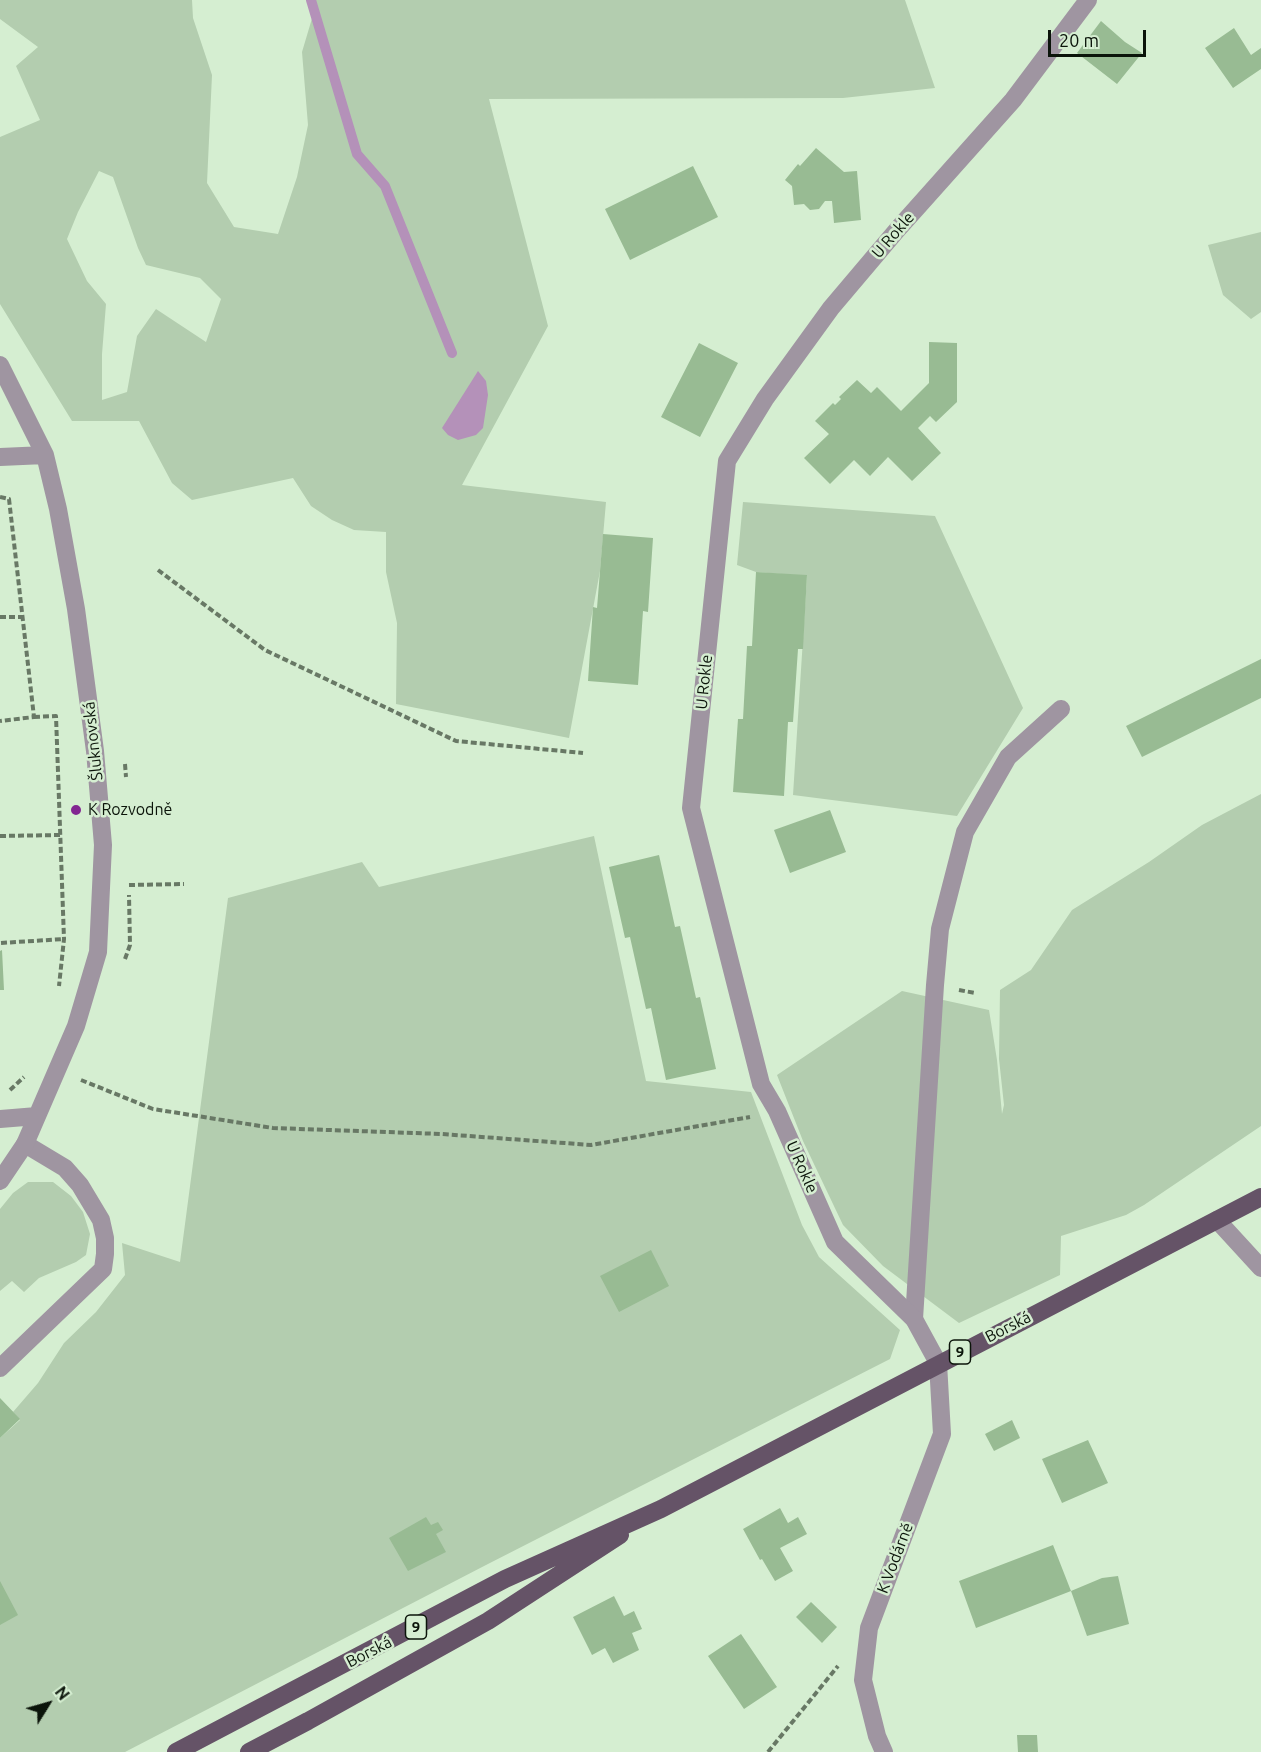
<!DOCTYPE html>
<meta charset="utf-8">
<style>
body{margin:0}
#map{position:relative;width:1261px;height:1752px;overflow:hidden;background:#d5eed1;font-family:Ubuntu,sans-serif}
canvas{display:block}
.north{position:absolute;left:18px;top:1674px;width:60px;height:60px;-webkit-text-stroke:4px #d5eed1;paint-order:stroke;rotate:53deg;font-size:16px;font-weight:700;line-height:24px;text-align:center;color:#0b140a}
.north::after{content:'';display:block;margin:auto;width:21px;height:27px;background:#0b140a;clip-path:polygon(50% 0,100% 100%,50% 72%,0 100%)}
.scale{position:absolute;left:1048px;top:30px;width:98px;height:27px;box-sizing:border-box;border:3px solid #0b140a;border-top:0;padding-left:8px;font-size:18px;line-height:21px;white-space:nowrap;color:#0b140a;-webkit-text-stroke:4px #d5eed1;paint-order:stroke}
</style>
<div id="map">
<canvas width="1261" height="1752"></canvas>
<div class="north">N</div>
<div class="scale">20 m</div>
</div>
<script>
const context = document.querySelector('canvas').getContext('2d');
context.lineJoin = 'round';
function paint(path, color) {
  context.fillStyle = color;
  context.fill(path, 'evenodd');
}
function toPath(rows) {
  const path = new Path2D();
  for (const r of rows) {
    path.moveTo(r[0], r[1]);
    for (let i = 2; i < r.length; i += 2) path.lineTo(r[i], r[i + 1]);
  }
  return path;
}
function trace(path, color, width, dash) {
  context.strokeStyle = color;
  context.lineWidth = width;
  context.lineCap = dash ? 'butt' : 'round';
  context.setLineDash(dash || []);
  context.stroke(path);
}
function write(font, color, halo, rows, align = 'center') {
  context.font = font + ' Ubuntu,sans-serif';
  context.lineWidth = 5;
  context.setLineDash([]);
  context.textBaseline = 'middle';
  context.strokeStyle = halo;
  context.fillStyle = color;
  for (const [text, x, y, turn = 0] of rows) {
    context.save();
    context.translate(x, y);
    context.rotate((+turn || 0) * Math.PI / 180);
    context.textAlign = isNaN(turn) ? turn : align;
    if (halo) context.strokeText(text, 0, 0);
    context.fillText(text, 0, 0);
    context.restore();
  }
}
const green = toPath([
 [0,0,192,0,193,18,212,75,207,183,234,227,278,234,297,177,308,125,302,52,316,5,316,0,905,0,935,88,843,98,489,99,548,326,462,485,606,502,600,571,569,738,396,704,397,623,386,572,386,532,354,530,332,520,311,506,293,478,192,500,172,483,139,421,72,421,0,304,0,137,40,120,16,66,38,47,0,19],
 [99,171,113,177,138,248,146,265,200,278,221,299,206,342,156,309,137,336,127,392,102,400,102,354,106,304,87,281,67,239,78,212],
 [1261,232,1261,312,1251,319,1223,295,1208,245],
 [743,502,935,516,1023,708,957,816,793,795,807,576,756,572,737,565],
 [1261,794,1261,1126,1144,1205,1126,1215,1061,1236,1060,1275,959,1323,883,1266,843,1225,803,1141,777,1075,902,991,989,1010,997,1060,1002,1114,1004,1105,999,1059,1000,990,1031,970,1072,910,1149,862,1202,825],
 [594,836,646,1081,751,1092,802,1225,819,1257,900,1330,890,1359,486,1565,125,1752,0,1752,0,1438,20,1420,13,1412,38,1383,64,1343,96,1312,125,1275,122,1243,180,1262,228,898,362,862,379,887],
 [28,1182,53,1182,71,1196,83,1212,90,1234,86,1255,76,1262,39,1278,24,1292,12,1281,0,1291,0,1209,13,1193]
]);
const water = toPath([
 [478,371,486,381,488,395,483,428,476,435,458,440,448,435,442,428]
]);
const stream = toPath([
 [311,0,357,154,385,186,452,353]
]);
const building = toPath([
 [1101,21,1125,42,1142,53,1117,84,1077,53],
 [1234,28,1251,55,1261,48,1261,69,1233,88,1205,48],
 [816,148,844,172,857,171,861,220,834,223,832,201,825,201,819,209,810,210,804,204,794,205,792,186,785,180,798,164,800,166],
 [693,166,718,217,630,260,605,209],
 [929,342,957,343,957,402,936,422,930,416,918,428,941,453,912,481,888,457,870,476,854,460,830,484,804,458,829,434,815,421,833,403,835,405,841,399,839,397,857,380,871,393,877,387,901,411,929,383],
 [699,343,738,363,700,437,661,417],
 [603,534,653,538,648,612,643,611,638,685,588,681,593,607,597,608],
 [756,572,807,575,803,649,798,649,793,722,788,722,784,796,733,792,738,719,743,719,747,646,752,646],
 [1261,659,1261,698,1142,757,1126,726],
 [830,810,846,852,790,873,774,830],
 [659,855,675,927,680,926,696,998,700,997,716,1069,666,1080,651,1008,646,1009,630,937,625,938,609,867],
 [2,950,4,990,0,990,0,951],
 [651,1250,669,1286,619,1312,600,1276],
 [0,1398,20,1419,0,1438],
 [1012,1420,1020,1438,994,1451,985,1434],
 [1088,1440,1108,1483,1062,1503,1042,1459],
 [780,1508,788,1523,798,1517,807,1534,780,1548,793,1571,775,1581,762,1559,760,1560,743,1529],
 [426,1517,431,1525,438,1522,443,1530,436,1534,446,1552,408,1571,389,1538],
 [1053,1545,1071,1591,976,1628,959,1581],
 [1118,1576,1129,1624,1087,1636,1071,1591,1102,1578],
 [0,1581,18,1615,0,1625],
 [614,1596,624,1616,634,1611,642,1629,632,1633,639,1650,613,1663,605,1648,592,1655,573,1617],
 [811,1602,837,1627,822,1643,796,1617],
 [741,1634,777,1687,744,1709,708,1656],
 [1017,1735,1037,1735,1038,1752,1018,1752]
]);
const path = toPath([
 [0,497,9,499,34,717,0,721],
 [158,570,265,650,456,741,583,753],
 [0,617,23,617],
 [34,717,56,716,64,939,59,986],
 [125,764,126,777],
 [0,836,60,835],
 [129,885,184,884],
 [1,943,64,939],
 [125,959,130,945,129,895],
 [959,990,975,993],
 [81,1080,153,1109,273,1128,442,1134,591,1145,750,1117],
 [10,1090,24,1077],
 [768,1752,838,1666]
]);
const lane = toPath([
 [1217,1220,1261,1268],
 [914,1319,935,985,940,929,965,832,1008,757,1061,709],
 [0,1368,103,1269,105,1254,105,1238,101,1220,80,1185,65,1168,25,1144]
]);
const street = toPath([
 [0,365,45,455,58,509,76,609,95,751,103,845,98,952,76,1026,25,1144,0,1181],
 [0,457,45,455],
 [0,1119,37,1116],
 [884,1752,877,1736,863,1680,869,1628,942,1434,938,1363,914,1319,835,1242,777,1111,761,1084,691,808,727,461,765,399,831,308,897,230,1013,100,1088,0]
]);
const primary = toPath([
 [176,1752,505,1579,661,1509,1261,1197],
 [249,1752,308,1721,488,1621,620,1535]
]);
const markers = [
 [76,810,6,"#822591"]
];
const shields = [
 [960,1352,21],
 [416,1627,21]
];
const shieldNames = [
 ["9",960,1352],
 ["9",416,1627]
];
const streetNames = [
 ["U Rokle",893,235,-49],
 ["U Rokle",704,682,-84],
 ["Šluknovská",93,741,-96],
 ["U Rokle",802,1167,66],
 ["Borská",1008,1327,-27],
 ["K Vodárně",895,1558,-69],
 ["Borská",369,1652,-27]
];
const poiNames = [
 ["K Rozvodně",88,810]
];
paint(green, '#b3cdaf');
paint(water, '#b491b9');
trace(stream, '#b491b9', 10);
paint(building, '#98bb93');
trace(path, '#687865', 4, [6, 3]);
trace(lane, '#9f95a1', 18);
trace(street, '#9f95a1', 18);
trace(primary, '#655367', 18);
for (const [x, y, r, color] of markers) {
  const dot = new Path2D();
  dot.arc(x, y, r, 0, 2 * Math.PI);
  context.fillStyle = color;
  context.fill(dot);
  trace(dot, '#d5eed1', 2);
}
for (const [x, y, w] of shields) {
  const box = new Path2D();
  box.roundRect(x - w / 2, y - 12, w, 24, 4.5);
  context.fillStyle = '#d5eed1';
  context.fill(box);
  trace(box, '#0b140a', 1.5);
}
write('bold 15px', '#0b140a', null, shieldNames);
write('16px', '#0b140a', '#d5eed1', streetNames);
write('16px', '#0b140a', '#d5eed1', poiNames, 'left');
</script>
